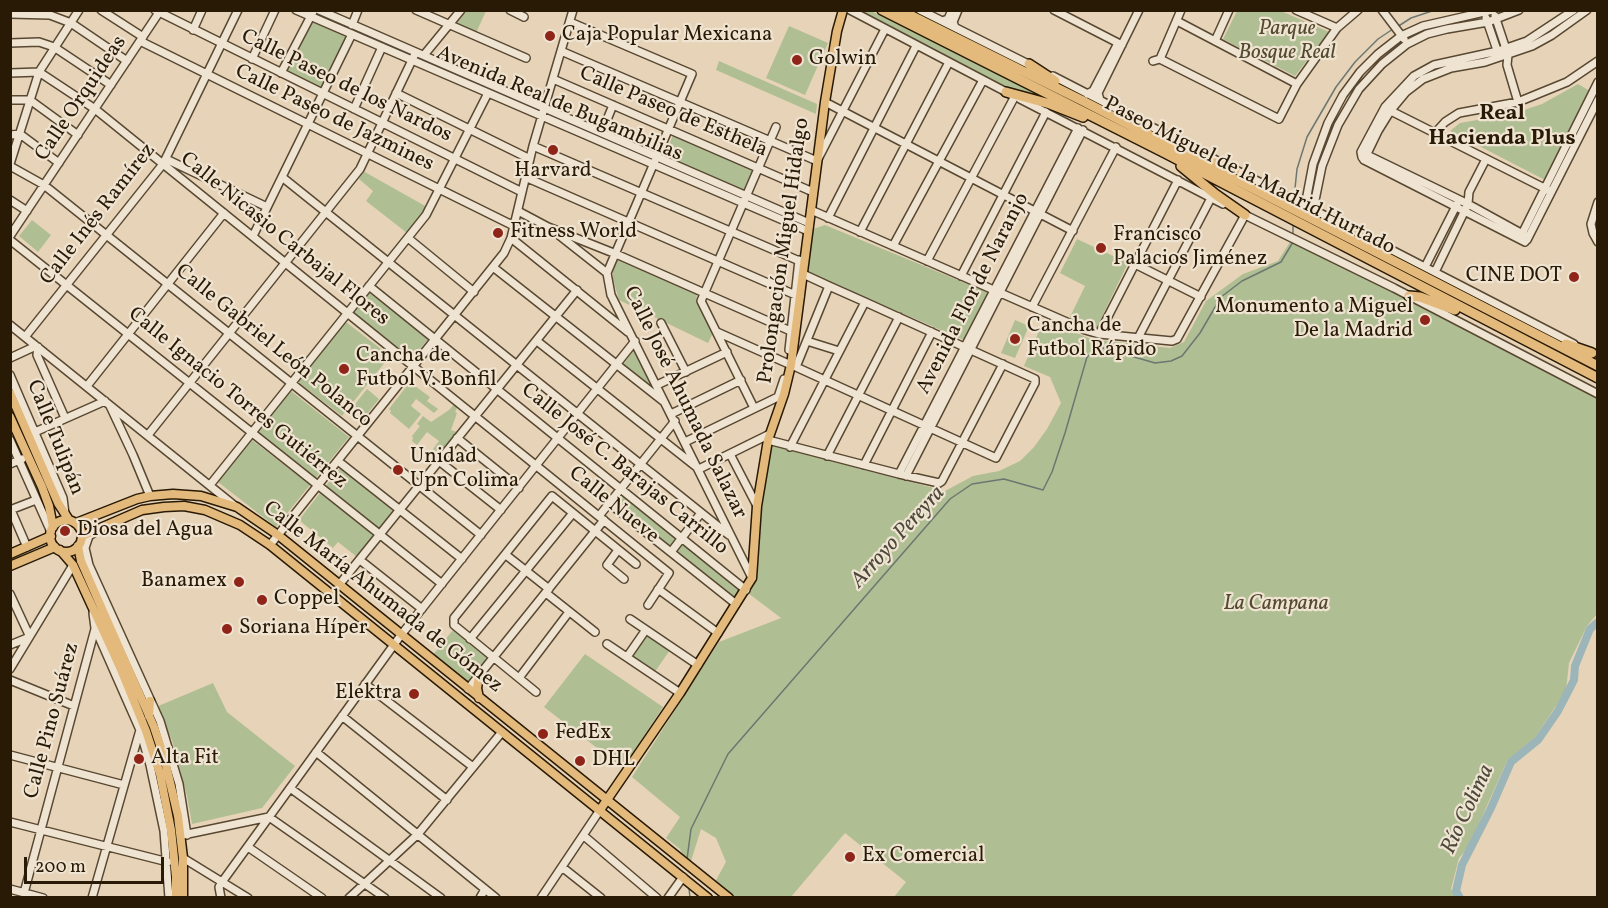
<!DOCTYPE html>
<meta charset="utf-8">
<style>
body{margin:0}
#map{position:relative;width:1608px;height:908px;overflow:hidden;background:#e7d4b8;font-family:Vollkorn,serif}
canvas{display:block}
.frame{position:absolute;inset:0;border:12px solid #291a05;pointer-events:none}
.scale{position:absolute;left:24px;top:857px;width:140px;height:27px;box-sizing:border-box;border:3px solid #291a05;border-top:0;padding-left:8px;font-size:18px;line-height:21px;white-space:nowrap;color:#291a05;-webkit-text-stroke:4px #efe3d1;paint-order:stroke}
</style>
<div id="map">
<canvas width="1608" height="908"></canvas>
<div class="frame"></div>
<div class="scale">200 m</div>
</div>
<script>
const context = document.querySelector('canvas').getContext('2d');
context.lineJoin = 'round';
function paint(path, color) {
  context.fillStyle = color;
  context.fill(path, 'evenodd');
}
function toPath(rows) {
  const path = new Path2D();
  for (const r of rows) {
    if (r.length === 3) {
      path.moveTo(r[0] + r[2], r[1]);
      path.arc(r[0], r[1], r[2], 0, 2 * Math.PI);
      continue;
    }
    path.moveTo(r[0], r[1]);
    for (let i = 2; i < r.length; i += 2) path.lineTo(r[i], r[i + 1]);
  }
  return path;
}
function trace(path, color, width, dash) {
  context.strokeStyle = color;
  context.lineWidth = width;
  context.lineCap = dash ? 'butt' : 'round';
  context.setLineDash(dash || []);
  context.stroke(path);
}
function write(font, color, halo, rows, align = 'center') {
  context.font = font + ' Vollkorn,serif';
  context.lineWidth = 4.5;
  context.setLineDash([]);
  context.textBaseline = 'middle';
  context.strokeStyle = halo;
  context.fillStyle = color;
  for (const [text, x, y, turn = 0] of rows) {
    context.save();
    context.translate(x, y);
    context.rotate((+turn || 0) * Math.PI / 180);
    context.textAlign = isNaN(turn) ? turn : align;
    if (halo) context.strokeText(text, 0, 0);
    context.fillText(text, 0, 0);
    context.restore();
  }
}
const green = toPath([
 [467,11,486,11,476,33,456,24],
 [862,11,871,11,1071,110,1009,91,863,13],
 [1237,11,1281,11,1329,32,1295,76,1223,39],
 [312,22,346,36,321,89,286,73],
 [789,26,828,43,805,95,766,78],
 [719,61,817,104,816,114,716,70],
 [1578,84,1590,91,1545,180,1450,131,1460,123,1512,114,1542,104],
 [673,135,753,170,743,191,664,157],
 [363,171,427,207,407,233,366,201,373,191,359,179],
 [32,220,51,235,38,252,19,236],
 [825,225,989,293,964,340,807,272,813,229],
 [1077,239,1128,263,1096,329,1070,317,1085,286,1060,273],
 [1290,242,1419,304,1597,398,1597,614,1587,626,1569,663,1566,691,1532,742,1507,761,1468,848,1459,858,1451,889,1455,897,894,897,906,882,845,833,791,897,735,897,715,882,726,862,716,838,701,829,691,861,682,854,680,849,666,838,680,817,632,777,719,642,781,618,748,593,757,579,762,507,770,445,945,491,973,476,999,471,1020,461,1034,447,1047,429,1061,403,1050,377,1024,366,1044,319,1091,339,1170,348,1184,342,1206,301,1243,274,1278,261],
 [617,260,697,294,696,301,713,333,708,343,619,300,613,279,613,269],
 [368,292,428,339,412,359,352,312],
 [1015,320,1029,326,1015,358,1001,353],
 [346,322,390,356,342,416,298,382],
 [634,350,657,394,622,366],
 [409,383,414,387,415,386,430,397,427,401,438,409,434,413,416,399,411,406,421,414,409,429,390,413,391,411,389,409],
 [367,389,379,399,364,418,352,408],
 [291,391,349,437,315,479,257,433],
 [455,403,458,406,455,412,457,413,451,430,457,432,440,454,433,449,439,441,427,432,417,445,412,441,413,438,412,436,420,426,417,424,423,416,431,422,449,410],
 [252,440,310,485,276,527,218,482],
 [340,468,393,511,378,530,325,487],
 [320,493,374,536,357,557,338,542,333,548,299,520],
 [623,495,678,538,670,548,615,505],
 [684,542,742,589,733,599,676,552],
 [453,630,488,657,468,683,432,656],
 [646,634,670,650,654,673,630,657],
 [585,654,663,707,623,768,544,707],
 [213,683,227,712,295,766,262,808,192,824,187,796,172,740,156,707]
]);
const stream = toPath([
 [1397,27,1411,18,1435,10],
 [1294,198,1297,169,1307,137,1336,87,1355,62,1378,39,1393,29],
 [1293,237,1293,224],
 [687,859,691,829,728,754,950,499,972,484,1004,479,1043,490,1052,472,1065,433,1087,357,1100,347,1155,363,1171,361,1182,356,1200,333,1221,297,1242,281,1281,262,1293,242],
 [689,888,690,898]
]);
const river = toPath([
 [1460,898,1456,891,1462,865,1491,808,1511,762,1538,740,1558,711,1574,680,1575,666,1590,629,1598,622]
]);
const minor = toPath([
 [101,10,143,37],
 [155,10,522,192],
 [296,10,808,231],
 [319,10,809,223],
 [416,10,526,58],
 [510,10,524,17],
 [850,10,1010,94],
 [920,10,1032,66],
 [1054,10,1122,45],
 [1296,10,1337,28],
 [1382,10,1404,39],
 [10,14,50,15,71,23,127,61],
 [1495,16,1508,55,1507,65,1518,102],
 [1486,18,1498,53],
 [942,21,948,19,952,10],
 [1177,21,1297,84],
 [570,22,692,74,607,273,611,295,752,578],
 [352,25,358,10],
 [955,27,953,22,958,10],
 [193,30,202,10],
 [140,41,514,226],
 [1215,41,1229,10],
 [10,43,39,42,54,47,111,85],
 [561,51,817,161,885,29],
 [424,55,461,10],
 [252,59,275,10],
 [1160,59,1279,119],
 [1153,61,1160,59,1181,10],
 [10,73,39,72,95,109,669,573,648,605],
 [281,73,314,10],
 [1053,76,1216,160],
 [553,79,813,192],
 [396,93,530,159],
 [1087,94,1093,91,1117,45],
 [1020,99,1223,204],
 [10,100,30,100,78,135],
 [1100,100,1098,93,1139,10],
 [825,102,1073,231],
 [354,109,382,47],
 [1387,109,1550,191],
 [1279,119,1297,84,1337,28,1358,10],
 [602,132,613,105],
 [1435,133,1445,122,1459,113,1518,102,1567,82,1598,61],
 [10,135,20,134,59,163],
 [533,146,804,263],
 [1365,154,1468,204,1528,237],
 [1362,157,1361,152,1385,107,1414,76,1434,65,1498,51,1527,41,1574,10],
 [1362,157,1364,160,1525,242],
 [166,159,267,207],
 [1364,160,1378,131,1391,110,1406,92,1423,79,1451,68,1485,62,1532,46,1552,35,1587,10],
 [10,164,39,72,79,10],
 [10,166,44,185,481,535],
 [1232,168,1361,234],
 [282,177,729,535],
 [525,177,800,297],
 [10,200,27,211],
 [1598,202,1591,224,1593,233,1598,242],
 [1305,206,1313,164,1328,123,1343,95,1360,72,1378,54,1401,36,1423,26,1493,10],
 [811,210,1085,330,1099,334,1172,341,1177,339,1245,215],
 [1313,210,1322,166,1338,125,1359,89,1382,64,1407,44,1427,34,1447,29,1488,22,1519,10],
 [518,211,548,227,616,254,795,333],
 [1241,213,1394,288,1598,394],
 [828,218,916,46],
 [555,232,607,273],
 [860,232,949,62],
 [10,236,160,11],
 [253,236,352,34],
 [1521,236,1598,82],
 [408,238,474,292],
 [511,238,628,332],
 [10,240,442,584],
 [1527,240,1598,100],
 [893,246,983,80],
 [1384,246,1574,344],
 [927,261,1015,96],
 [1135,264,1201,297],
 [493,267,663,401],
 [1425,267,1457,204],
 [1435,272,1468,204,1469,192,1486,159],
 [803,274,829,286,865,302,1035,379,1035,383,996,458,796,367,829,286],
 [961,276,1046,112],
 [369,286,746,590],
 [1032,307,1116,147],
 [661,323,686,372],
 [10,325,235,506],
 [717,332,791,365],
 [1099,334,1178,180],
 [25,337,163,164,238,10],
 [1138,338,1211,198],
 [537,341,699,469,768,435],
 [807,341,839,351],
 [38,347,37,355,65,418],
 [789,350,799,260],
 [10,358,36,346],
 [10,375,63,498,65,514],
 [657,385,727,352],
 [87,386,224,213],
 [778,397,784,379],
 [110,406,133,455,150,496],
 [754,408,701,301,776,127],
 [671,414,741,380],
 [35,432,105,401],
 [148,435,360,169,414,56],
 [457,438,519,488],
 [10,440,51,532],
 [768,440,899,474,939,483,942,481,1003,364],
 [685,442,780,396],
 [790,447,865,302],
 [730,454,757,506],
 [827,456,899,317],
 [338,461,462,559],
 [439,461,501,510],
 [10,464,22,459],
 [864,465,932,332],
 [899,474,1078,128],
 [906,476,1083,130],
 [210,485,426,215,488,93],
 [609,503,736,604],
 [10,510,36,500],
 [11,510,27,547],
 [599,516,675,421],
 [270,545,504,253,511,238,533,146,573,10],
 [618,550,607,565,624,579],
 [671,552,701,513],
 [506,555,549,589],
 [360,560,422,609],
 [81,561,89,565,160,721,179,784,187,835],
 [89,565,85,548,89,536,94,533],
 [339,585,577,290],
 [658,589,718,633],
 [546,593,595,632],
 [10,594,29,635],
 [93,613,95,628,140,730,150,765,164,831,169,898],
 [630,619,698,665],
 [470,639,573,513],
 [607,644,680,693],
 [10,645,27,638],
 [627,657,645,631],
 [10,669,73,565],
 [519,678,569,612],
 [10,680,74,706],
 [365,684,473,767],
 [468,689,604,520],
 [536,692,454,625,454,618,552,496,636,564],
 [342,716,447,800],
 [316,752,496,898],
 [10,755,124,785],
 [290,788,441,898],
 [10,822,168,862],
 [183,835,269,817,385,898],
 [584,836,657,898],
 [248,847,322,898],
 [183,858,248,898],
 [562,867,601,898],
 [10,889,43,898],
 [24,893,95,629],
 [92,898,140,730],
 [221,898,219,887,222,882,401,635,635,341],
 [349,898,418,834,502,732],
 [480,898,485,889],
 [541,898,600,810],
 [668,898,683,877]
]);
const major = toPath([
 [10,393,58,503,69,520],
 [10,417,42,487,49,506,53,527],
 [66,536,16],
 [76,523,137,499,150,496,173,494,201,496,237,507,278,535,729,898],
 [82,536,142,510,164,507,184,506,205,510,240,525,270,545,708,898],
 [78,546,81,561,154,727,164,757,178,816,183,858,183,898],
 [60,550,73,565,120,667,146,731,160,774,171,830,176,877,176,898],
 [10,554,51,536],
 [10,566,55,547],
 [479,698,477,688,479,676],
 [149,716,150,701],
 [600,810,680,693,752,578,757,506,768,440,784,394,791,365,825,102,837,31,843,10]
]);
const highway = toPath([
 [882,10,1165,153,1598,378],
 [900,10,1081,100,1598,366],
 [1029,64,1055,81],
 [1006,92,1050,104,1083,117],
 [1209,161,1235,170],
 [1181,166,1215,194,1245,215],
 [1358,232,1387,252],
 [1409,296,1420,297,1455,310],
 [1566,344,1592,353]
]);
const markers = [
 [550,36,6,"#8f2418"],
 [797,60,6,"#8f2418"],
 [553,150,6,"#8f2418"],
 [498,233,6,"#8f2418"],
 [1101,248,6,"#8f2418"],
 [1574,277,6,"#8f2418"],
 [1425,320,6,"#8f2418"],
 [1015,339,6,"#8f2418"],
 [344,369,6,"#8f2418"],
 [398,470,6,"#8f2418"],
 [65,531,6,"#8f2418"],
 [239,582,6,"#8f2418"],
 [262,600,6,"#8f2418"],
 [227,629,6,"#8f2418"],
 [414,694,6,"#8f2418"],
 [543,734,6,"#8f2418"],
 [139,759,6,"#8f2418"],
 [580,761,6,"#8f2418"],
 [850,857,6,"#8f2418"]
];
const parkNames = [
 ["Parque",1287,30],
 ["Bosque Real",1287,54],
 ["La Campana",1276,605]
];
const poiNames = [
 ["Caja Popular Mexicana",562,36],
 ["Golwin",809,60],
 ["Harvard",553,172,"center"],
 ["Fitness World",510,233],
 ["Francisco",1113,236],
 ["Palacios Jiménez",1113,260],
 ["CINE DOT",1562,277,"right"],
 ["Monumento a Miguel",1413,308,"right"],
 ["De la Madrid",1413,332,"right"],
 ["Cancha de",1027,327],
 ["Futbol Rápido",1027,351],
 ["Cancha de",356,357],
 ["Futbol V. Bonfil",356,381],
 ["Unidad",410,458],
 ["Upn Colima",410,482],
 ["Diosa del Agua",77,531],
 ["Banamex",227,582,"right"],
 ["Coppel",274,600],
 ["Soriana Híper",239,629],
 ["Elektra",402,694,"right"],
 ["FedEx",555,734],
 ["Alta Fit",151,759],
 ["DHL",592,761],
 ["Ex Comercial",862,857]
];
const streetNames = [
 ["Calle Paseo de los Nardos",346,87,26],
 ["Calle Orquideas",82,99,-56],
 ["Avenida Real de Bugambilias",559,105,23],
 ["Calle Paseo de Esthela",673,113,23],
 ["Calle Paseo de Jazmines",334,119,26],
 ["Paseo Miguel de la Madrid Hurtado",1249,177,27],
 ["Calle Inés Ramírez",99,215,-52],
 ["Calle Nicasio Carbajal Flores",284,240,39],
 ["Prolongación Miguel Hidalgo",785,251,-82],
 ["Avenida Flor de Naranjo",974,294,-63],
 ["Calle Gabriel León Polanco",273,347,39],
 ["Calle Ignacio Torres Gutiérrez",237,399,39],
 ["Calle José Ahumada Salazar",684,403,64],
 ["Calle Tulipán",54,438,68],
 ["Calle José C. Barajas Carrillo",624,470,39],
 ["Calle Nueve",613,506,39],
 ["Calle María Ahumada de Gómez",382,598,38],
 ["Calle Pino Suárez",53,721,-75]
];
const neighbourhoodNames = [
 ["Real",1502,115],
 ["Hacienda Plus",1502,140]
];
const waterNames = [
 ["Arroyo Pereyra",899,538,-48],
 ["Río Colima",1469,810,-65]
];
paint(green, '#b0be93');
trace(stream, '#6d7771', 1.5);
trace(river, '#9bb5b9', 8);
trace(minor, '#584832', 10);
trace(major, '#291a05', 11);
trace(highway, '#291a05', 12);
trace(minor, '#efe3d1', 7);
trace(major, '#e4ba7c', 8);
trace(highway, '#e4ba7c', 9);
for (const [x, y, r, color] of markers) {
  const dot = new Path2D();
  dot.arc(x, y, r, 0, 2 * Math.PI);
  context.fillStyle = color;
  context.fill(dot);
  trace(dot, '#efe3d1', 2);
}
write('italic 21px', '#524b30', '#efe3d1', parkNames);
write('21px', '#291a05', '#efe3d1', poiNames, 'left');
write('21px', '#291a05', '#efe3d1', streetNames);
write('bold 22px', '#291a05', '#efe3d1', neighbourhoodNames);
write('italic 22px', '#4b483b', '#efe3d1', waterNames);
</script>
